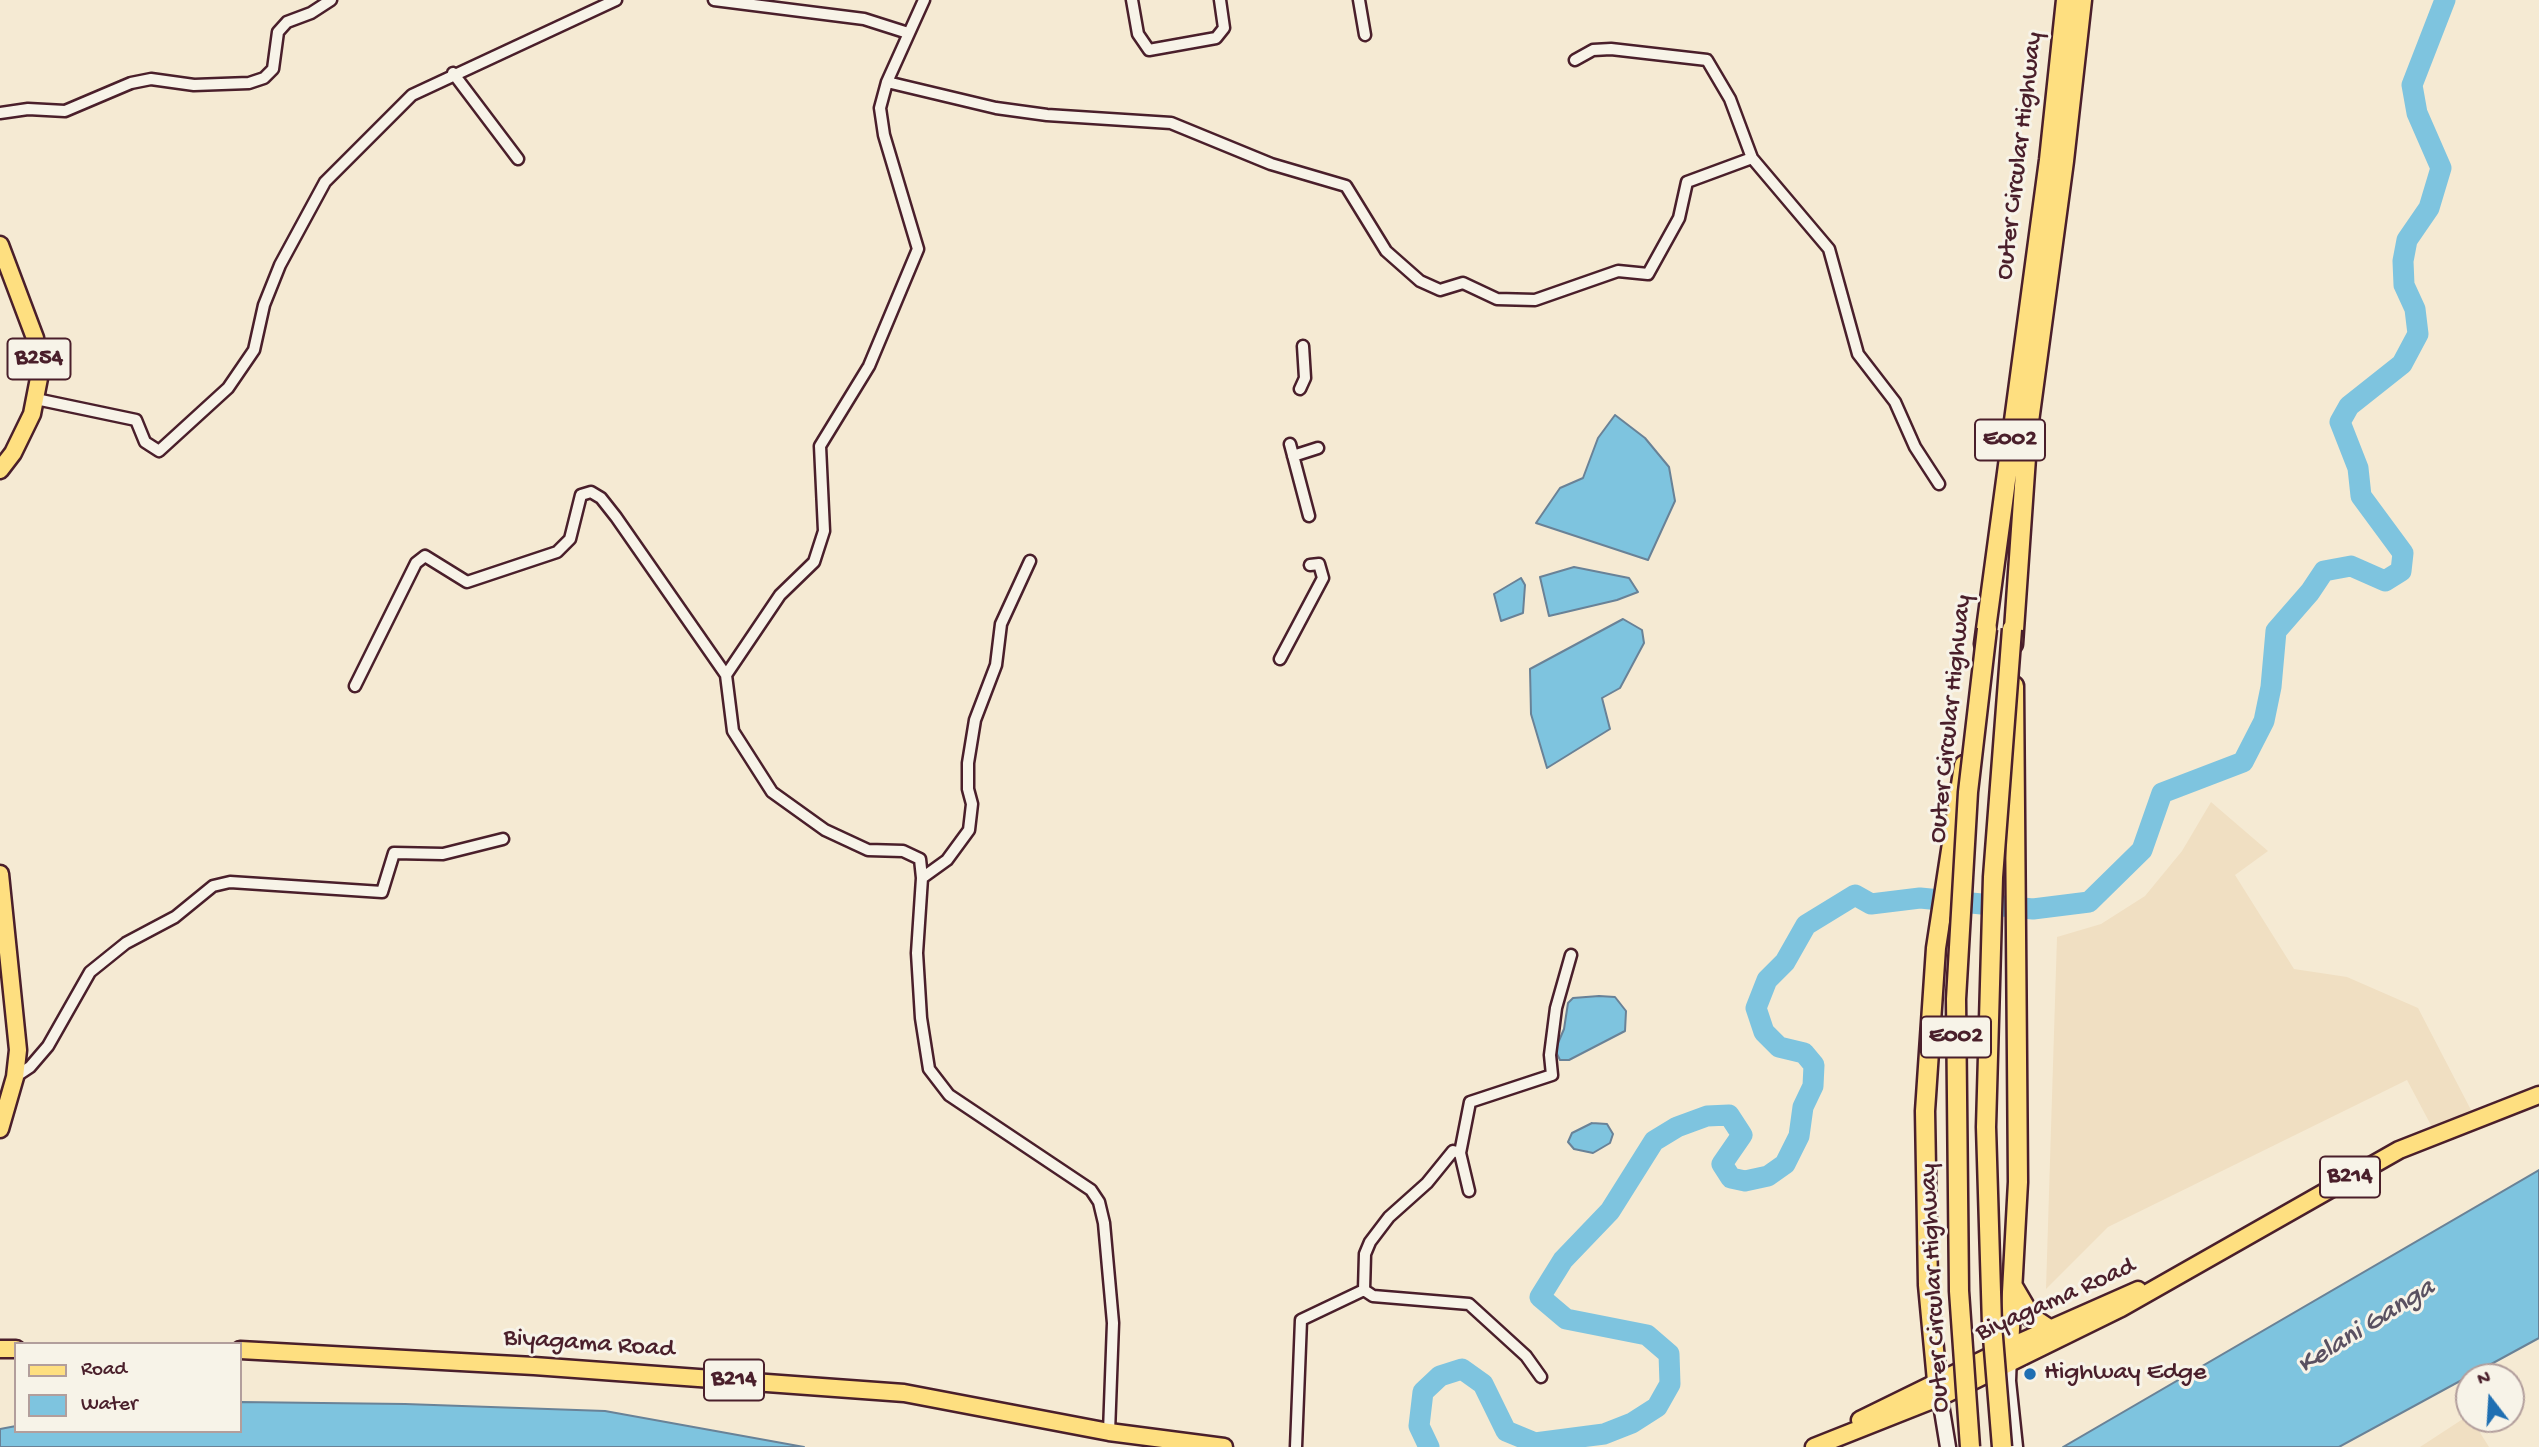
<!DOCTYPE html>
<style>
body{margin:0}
#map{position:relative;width:2539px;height:1447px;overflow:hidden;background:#f5ead3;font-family:"Gochi Hand",sans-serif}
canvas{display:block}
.legend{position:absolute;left:14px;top:1342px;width:228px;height:91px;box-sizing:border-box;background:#f7f3e8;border:2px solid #b29e9c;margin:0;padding:9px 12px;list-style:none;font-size:21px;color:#4a1f2b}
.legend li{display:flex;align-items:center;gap:14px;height:35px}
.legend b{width:35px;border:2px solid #b29e9c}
.north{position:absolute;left:2455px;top:1363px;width:70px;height:70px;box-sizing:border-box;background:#f7f3e8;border:2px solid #b29e9c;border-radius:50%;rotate:343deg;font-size:19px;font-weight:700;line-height:28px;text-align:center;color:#4a1f2b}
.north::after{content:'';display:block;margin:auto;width:24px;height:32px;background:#1f6fb2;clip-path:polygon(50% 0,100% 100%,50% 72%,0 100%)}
</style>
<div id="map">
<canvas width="2539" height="1447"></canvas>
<ul class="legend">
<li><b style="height:9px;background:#fedf80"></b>Road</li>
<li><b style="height:19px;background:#7ec4df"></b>Water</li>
</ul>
<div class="north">N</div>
</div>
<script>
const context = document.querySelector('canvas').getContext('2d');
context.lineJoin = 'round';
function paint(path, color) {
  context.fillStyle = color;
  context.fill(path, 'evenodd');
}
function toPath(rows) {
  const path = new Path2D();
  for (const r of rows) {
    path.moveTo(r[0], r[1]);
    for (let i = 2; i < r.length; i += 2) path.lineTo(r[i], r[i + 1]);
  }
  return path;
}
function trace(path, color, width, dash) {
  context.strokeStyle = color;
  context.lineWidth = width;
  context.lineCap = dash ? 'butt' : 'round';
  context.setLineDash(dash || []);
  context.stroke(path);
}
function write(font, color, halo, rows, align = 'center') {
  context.font = font + ' "Gochi Hand",sans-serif';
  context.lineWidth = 6;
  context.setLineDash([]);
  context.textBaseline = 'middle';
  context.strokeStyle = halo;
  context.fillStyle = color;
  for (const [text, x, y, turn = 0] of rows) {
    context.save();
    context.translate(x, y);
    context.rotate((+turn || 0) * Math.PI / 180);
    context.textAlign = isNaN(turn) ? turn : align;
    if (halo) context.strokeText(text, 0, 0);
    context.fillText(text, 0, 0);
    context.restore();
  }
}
const built = toPath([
 [2211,802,2268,851,2235,875,2294,969,2347,977,2418,1008,2471,1110,2433,1129,2407,1080,2108,1227,2046,1289,2057,937,2101,924,2145,896,2182,851],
 [2469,1415,2489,1447,2420,1447]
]);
const water = toPath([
 [1615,415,1645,438,1669,467,1675,501,1648,560,1536,523,1560,488,1583,478,1598,438,1615,415],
 [1574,567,1629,578,1638,592,1617,600,1549,616,1540,577,1574,567],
 [1521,578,1525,585,1523,613,1501,621,1494,594,1521,578],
 [1623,619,1642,630,1644,643,1620,688,1602,698,1610,729,1547,768,1531,714,1530,669,1623,619],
 [1599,996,1615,997,1626,1011,1625,1031,1569,1060,1560,1060,1555,1050,1564,1029,1568,1003,1573,998,1599,996],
 [1592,1123,1607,1124,1613,1134,1610,1143,1593,1153,1574,1149,1568,1142,1572,1133,1592,1123],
 [2539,1170,2539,1338,2339,1447,2063,1447,2539,1170],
 [240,1402,405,1404,605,1411,804,1447,0,1447,0,1429,16,1426,16,1431,240,1431,240,1402]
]);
const river = toPath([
 [1429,1447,1419,1426,1423,1392,1440,1376,1462,1369,1483,1384,1506,1431,1535,1443,1604,1434,1632,1423,1657,1407,1670,1384,1669,1354,1647,1335,1566,1319,1540,1297,1563,1260,1610,1211,1654,1141,1677,1127,1707,1116,1729,1115,1742,1135,1722,1164,1731,1178,1745,1181,1768,1176,1785,1164,1799,1136,1803,1107,1813,1086,1814,1065,1804,1053,1779,1047,1764,1032,1756,1008,1767,980,1785,962,1806,925,1855,895,1871,904,1920,898,2033,909,2089,902,2142,850,2162,793,2243,762,2264,721,2271,687,2276,631,2310,592,2324,571,2351,566,2385,581,2401,571,2403,553,2361,496,2358,468,2340,422,2349,406,2402,364,2418,334,2415,309,2404,285,2403,261,2407,240,2429,208,2441,168,2417,113,2412,85,2445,0]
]);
const street = toPath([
 [714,0,864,19,908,33],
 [924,0,887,82,880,108,884,135,918,249,869,366,820,446,824,531,814,562,780,595,726,675,733,731,772,792,825,830,868,850,903,851,920,859,922,878,917,953,921,1018,929,1069,949,1095,1091,1190,1099,1202,1104,1223,1113,1323,1109,1432],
 [1132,0,1138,34,1149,50,1216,38,1224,28,1220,0],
 [1359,0,1365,35],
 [1575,60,1593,50,1611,49,1707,60,1730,99,1752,158],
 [453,73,518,159],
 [887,82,996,108,1047,115,1171,123,1271,164,1346,186,1386,251,1420,281,1440,290,1463,283,1497,299,1535,300,1618,271,1648,274,1679,218,1687,182,1752,158,1829,249,1858,354,1895,402,1915,447,1939,484],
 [0,113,28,109,65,111,131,83,151,79,194,85,249,83,264,78,273,69,278,32,287,22,311,13,331,0],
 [1300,389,1305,378,1303,346],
 [36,399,136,420,145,442,159,451,228,388,254,350,264,305,280,265,325,182,412,95,616,0],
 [1290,444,1309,516],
 [1293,456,1318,448],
 [1280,659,1323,578,1319,564,1310,565],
 [355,686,416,563,425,556,467,582,557,552,570,539,581,495,591,492,601,498,616,517,726,675],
 [922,878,947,860,969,830,972,804,968,789,968,763,975,720,996,665,1001,624,1030,561],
 [15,1077,30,1067,48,1046,90,972,126,943,175,917,213,886,230,882,382,892,394,853,443,854,503,839],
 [1460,1153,1470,1102,1552,1075,1550,1055,1556,1008,1571,955],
 [1364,1290,1365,1254,1370,1242,1389,1217,1427,1183,1453,1151,1460,1153,1469,1191],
 [1364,1290,1373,1296,1469,1304,1526,1356,1541,1377],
 [1296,1447,1301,1320,1364,1290]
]);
const secondary = toPath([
 [2009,1354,2008,1381,2015,1447],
 [1938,1386,1948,1447]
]);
const primary = toPath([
 [0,245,35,338,40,373,32,414,13,453,0,470],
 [0,874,18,1050,15,1077,0,1129],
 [0,1349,16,1349],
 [240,1350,534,1366,904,1393,1109,1432,1224,1447],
 [1860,1420,2009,1347,2138,1290],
 [1814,1447,1940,1397,2121,1308,2399,1150,2539,1095]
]);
const highway = toPath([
 [1984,644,2049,160,2066,0],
 [2013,644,2028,429,2064,161,2082,0],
 [2014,1288,2031,1317,2049,1329],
 [2009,1347,2018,1182,2014,686],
 [1937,1381,1928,1285,1925,1111,1936,948,1964,765]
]);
const highwayBridge = toPath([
 [1970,1447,1959,1291,1956,999,1968,792,1987,629],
 [2002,1447,1992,1325,1986,1127,1993,877,2012,629]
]);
const markers = [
 [2030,1374,7,"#1f6fb2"]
];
const shields = [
 [39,359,63],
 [2010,440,70],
 [1956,1037,70],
 [2350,1177,60],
 [734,1380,60]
];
const shieldNames = [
 ["B254",39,359],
 ["E002",2010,440],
 ["E002",1956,1037],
 ["B214",2350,1177],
 ["B214",734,1380]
];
const streetNames = [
 ["Outer Circular Highway",2021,156,-83],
 ["Outer Circular Highway",1952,719,-84],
 ["Outer Circular Highway",1936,1288,-93],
 ["Biyagama Road",2056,1301,-24],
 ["Biyagama Road",589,1345,4]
];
const poiNames = [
 ["Highway Edge",2044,1374]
];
const waterNames = [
 ["Kelani Ganga",2367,1328,-32]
];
paint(built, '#f0dfc2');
paint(water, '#7ec4df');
trace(water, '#698297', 2);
trace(river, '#7ec4df', 21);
trace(street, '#4a1f2b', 15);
trace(secondary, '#4a1f2b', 19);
trace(primary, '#4a1f2b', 21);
trace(highway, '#4a1f2b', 23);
trace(street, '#f7f3e8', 10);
trace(secondary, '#f7f3e8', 14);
trace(primary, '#fedf80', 16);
trace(highway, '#fedf80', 18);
trace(highwayBridge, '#4a1f2b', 23, []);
trace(highwayBridge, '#fedf80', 18);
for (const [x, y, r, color] of markers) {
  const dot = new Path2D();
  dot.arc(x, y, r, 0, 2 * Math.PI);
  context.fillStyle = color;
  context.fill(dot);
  trace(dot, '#f7f3e8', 2.5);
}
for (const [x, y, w] of shields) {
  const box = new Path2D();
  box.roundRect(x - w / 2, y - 20.5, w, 41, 5);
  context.fillStyle = '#f7f3e8';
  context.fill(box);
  trace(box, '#4a1f2b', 2);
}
write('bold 24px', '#4a1f2b', null, shieldNames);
write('26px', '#4a1f2b', '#f7f3e8', streetNames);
write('26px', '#4a1f2b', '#f7f3e8', poiNames, 'left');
write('italic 28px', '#5a5161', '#f7f3e8', waterNames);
</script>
